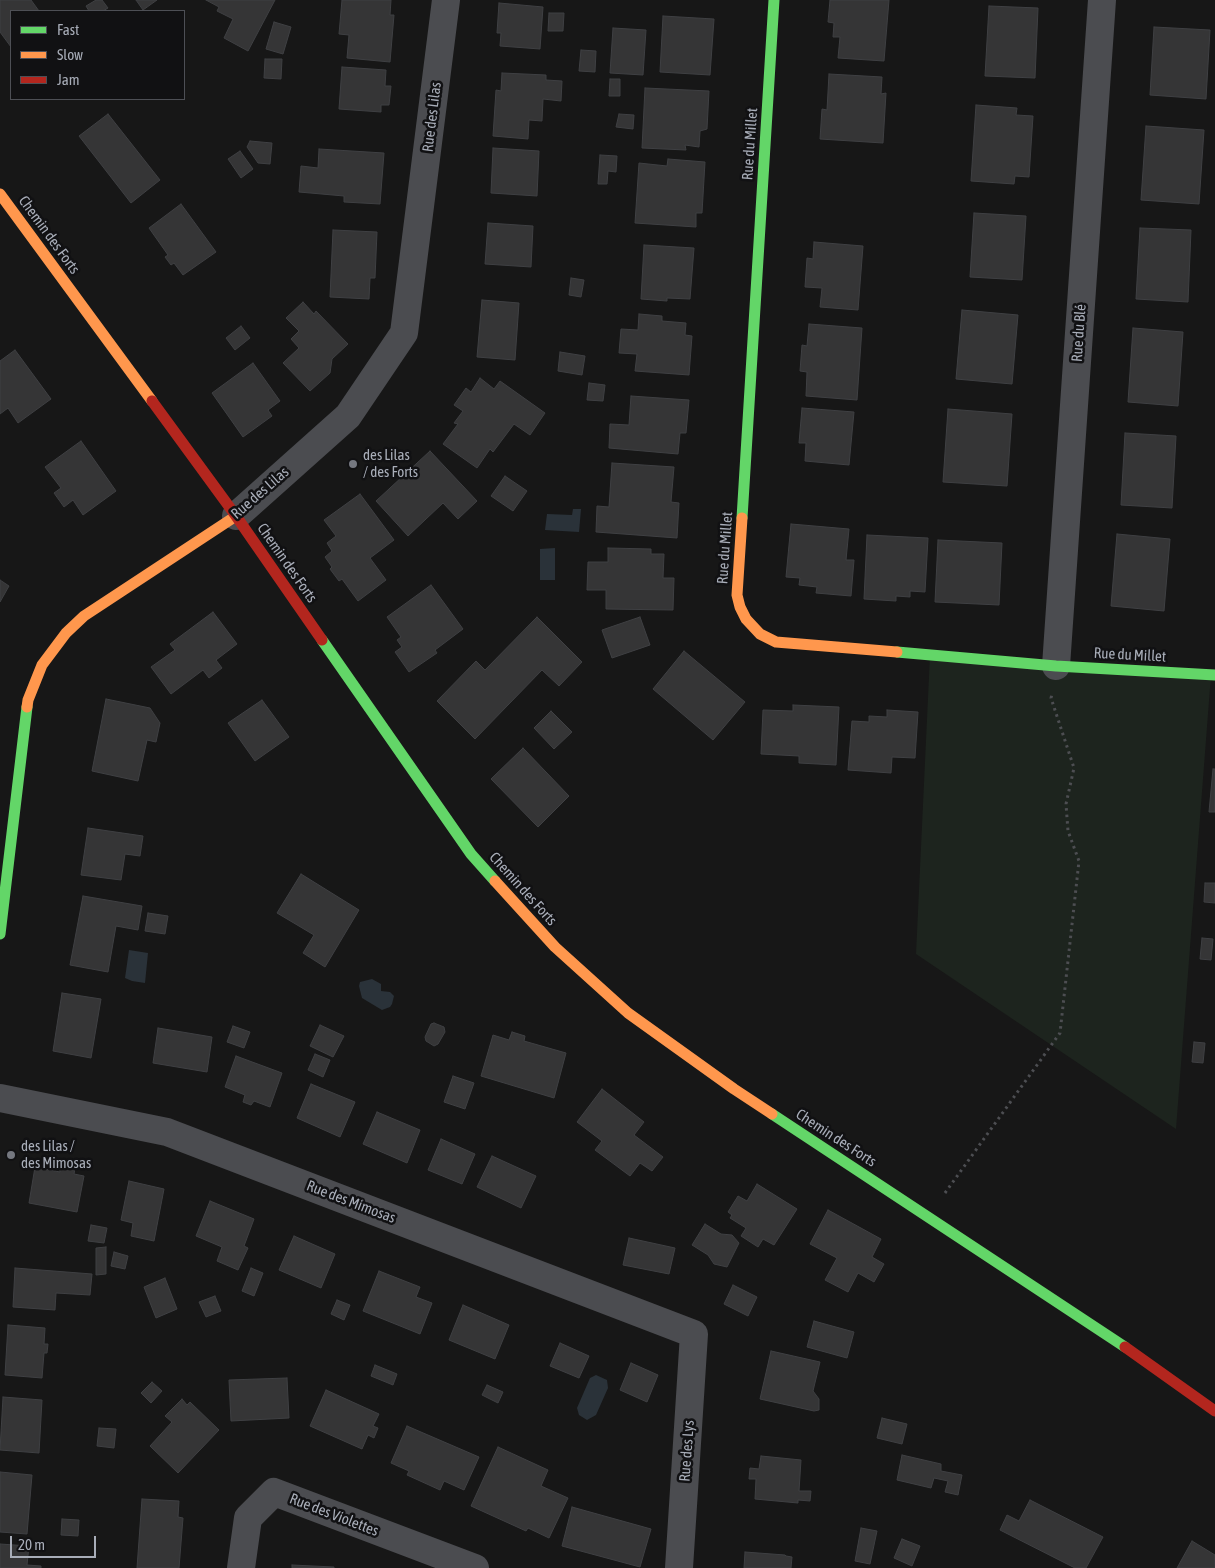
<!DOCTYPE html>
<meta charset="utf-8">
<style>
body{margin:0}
#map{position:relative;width:1215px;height:1568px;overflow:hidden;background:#171717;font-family:"Asap Condensed",sans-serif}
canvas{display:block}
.legend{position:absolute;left:10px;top:10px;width:175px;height:90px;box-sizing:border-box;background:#111113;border:1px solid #4d4f55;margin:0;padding:6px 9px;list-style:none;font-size:15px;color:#a8adb8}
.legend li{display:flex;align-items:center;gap:10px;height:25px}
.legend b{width:25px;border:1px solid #4d4f55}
.scale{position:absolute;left:10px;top:1536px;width:86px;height:22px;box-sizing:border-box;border:2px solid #a8adb8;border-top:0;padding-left:6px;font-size:15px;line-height:18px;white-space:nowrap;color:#a8adb8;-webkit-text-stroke:4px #111113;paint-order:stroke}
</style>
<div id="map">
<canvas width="1215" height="1568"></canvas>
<ul class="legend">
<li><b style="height:6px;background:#63d668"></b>Fast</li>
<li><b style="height:6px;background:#ff974d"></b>Slow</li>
<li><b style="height:6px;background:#b3261e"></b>Jam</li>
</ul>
<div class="scale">20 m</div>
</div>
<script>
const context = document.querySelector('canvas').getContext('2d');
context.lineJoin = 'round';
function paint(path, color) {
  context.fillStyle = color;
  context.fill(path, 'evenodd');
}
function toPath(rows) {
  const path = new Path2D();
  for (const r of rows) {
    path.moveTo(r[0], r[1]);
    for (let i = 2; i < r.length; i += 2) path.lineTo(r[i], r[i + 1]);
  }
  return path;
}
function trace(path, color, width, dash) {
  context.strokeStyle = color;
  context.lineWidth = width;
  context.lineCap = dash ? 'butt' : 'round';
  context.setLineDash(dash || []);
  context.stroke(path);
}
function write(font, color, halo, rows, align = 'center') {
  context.font = font + ' "Asap Condensed",sans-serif';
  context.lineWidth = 5;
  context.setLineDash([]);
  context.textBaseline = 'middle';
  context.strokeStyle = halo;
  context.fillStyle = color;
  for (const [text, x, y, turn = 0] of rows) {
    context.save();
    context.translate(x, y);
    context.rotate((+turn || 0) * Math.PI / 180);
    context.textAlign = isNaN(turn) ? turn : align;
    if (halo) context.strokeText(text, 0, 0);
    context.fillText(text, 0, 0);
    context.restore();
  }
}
const green = toPath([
 [930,655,1211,675,1176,1129,916,954]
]);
const water = toPath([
 [573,509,581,509,579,532,545,530,547,514,572,515],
 [555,548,555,580,540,580,540,549],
 [129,950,148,953,145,983,132,981,125,978],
 [372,979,381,984,381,991,390,992,394,996,392,1004,390,1007,382,1010,362,998,359,986,360,982],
 [596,1375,607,1380,608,1388,596,1415,587,1420,579,1415,577,1408,590,1378]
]);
const building = toPath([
 [0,0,31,0,39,11,11,11,11,47,0,32,0,0],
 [96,0,102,0,108,8,103,11,89,11,86,6,96,0],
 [136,0,157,0,143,10,136,0],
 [206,0,275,0,248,51,224,38,233,19,217,11,219,7,206,0],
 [342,0,391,0,390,15,394,15,390,62,347,58,349,35,339,34,342,0],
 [830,0,889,0,884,61,838,58,840,37,833,37,834,23,828,22,830,0],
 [499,3,543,7,540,49,500,46,501,33,497,33,499,3],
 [989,6,1038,8,1035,78,985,76,989,6],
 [549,13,564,13,563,31,548,31,549,13],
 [663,16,714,19,710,75,660,72,663,16],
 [274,22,291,27,283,54,266,49,274,22],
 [1154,27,1210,30,1206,99,1150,95,1154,27],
 [613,28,646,30,643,75,610,73,613,28],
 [581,50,596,51,595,72,579,71,581,50],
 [265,59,282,59,281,79,264,78,265,59],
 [342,67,386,70,385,86,391,86,389,105,381,105,381,112,339,109,342,67],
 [502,73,546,75,546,80,562,81,561,101,543,99,542,121,529,120,528,139,493,136,496,90,501,91,502,73],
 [829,74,882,77,881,94,886,93,883,143,820,139,822,109,827,110,829,74],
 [610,79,620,79,620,96,609,96,610,79],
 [645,88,709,91,707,129,700,131,699,147,685,145,686,150,642,148,645,88],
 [976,105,1017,108,1016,115,1033,116,1029,177,1015,176,1014,184,971,181,976,105],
 [108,114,160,180,131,203,79,136,108,114],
 [619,114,634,115,633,129,616,127,619,114],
 [1146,126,1204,130,1199,204,1141,200,1146,126],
 [250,141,272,143,270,164,258,163,247,147,250,141],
 [493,148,539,151,537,196,491,193,493,148],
 [319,149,384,153,380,204,344,202,344,196,299,192,301,166,318,168,319,149],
 [240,151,253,169,241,178,228,159,240,151],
 [600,155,617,156,616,172,608,171,607,184,598,184,600,155],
 [668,159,705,162,702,213,696,213,696,227,635,223,639,163,667,166,668,159],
 [181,204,216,252,183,275,174,263,171,265,165,257,168,255,149,228,181,204],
 [974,213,1026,216,1022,280,970,277,974,213],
 [488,223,533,226,531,267,485,264,488,223],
 [1140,228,1191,230,1188,302,1136,299,1140,228],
 [333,230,377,232,375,278,370,278,369,299,330,297,333,230],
 [814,242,863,246,858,310,820,307,822,288,805,287,807,258,813,259,814,242],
 [644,245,694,248,690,299,667,298,667,301,641,299,644,245],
 [571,278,584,280,581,297,569,295,571,278],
 [482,300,519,303,515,360,477,357,482,300],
 [303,302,314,314,316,311,348,344,332,359,330,373,310,391,283,363,299,348,291,339,299,331,286,318,303,302],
 [962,310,1018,315,1012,384,956,379,962,310],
 [639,314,662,316,662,321,686,323,685,335,692,336,689,375,635,371,637,354,619,353,621,329,638,330,639,314],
 [809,324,862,328,857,400,806,396,807,372,800,371,802,345,807,346,809,324],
 [241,326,250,338,235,350,226,338,241,326],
 [1133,328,1183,332,1178,406,1128,402,1133,328],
 [15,350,51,399,18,423,8,408,0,414,0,361,15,350],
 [560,352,585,356,582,375,558,371,560,352],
 [253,363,280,401,268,410,272,416,243,437,212,393,253,363],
 [480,378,494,389,500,381,545,413,530,435,514,424,493,452,490,449,477,468,443,444,458,424,454,423,463,411,454,405,466,388,471,392,480,378],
 [589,383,605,385,603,401,587,400,589,383],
 [631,396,689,400,686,433,680,433,678,454,609,448,610,424,629,425,631,396],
 [802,408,854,412,849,465,805,461,806,443,799,443,802,408],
 [948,409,1012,414,1007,486,943,482,948,409],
 [1125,433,1176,436,1172,508,1121,505,1125,433],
 [81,441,116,491,83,515,73,500,64,507,54,493,61,488,45,467,81,441],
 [430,451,477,501,458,519,443,503,408,536,376,501,430,451],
 [612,463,674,467,671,502,679,503,677,538,596,532,597,506,609,507,612,463],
 [505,476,527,491,513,511,491,496,505,476],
 [360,494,394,540,370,558,386,580,358,601,342,579,339,581,330,569,332,567,325,557,332,551,327,543,336,536,324,520,360,494],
 [791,524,849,529,846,560,854,560,851,596,816,593,817,587,799,585,800,578,786,577,791,524],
 [1117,534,1170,539,1164,611,1111,606,1117,534],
 [867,535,928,538,925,592,910,591,910,597,896,596,896,601,864,599,867,535],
 [938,540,1002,543,999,605,935,602,938,540],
 [608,548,651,549,651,554,664,554,663,578,674,578,673,610,606,609,606,590,587,590,588,562,608,562,608,548],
 [0,580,9,586,0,602,0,580],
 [431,585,463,629,435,650,437,653,409,672,395,652,402,647,397,640,401,637,387,617,431,585],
 [213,612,237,644,216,660,222,668,209,678,203,670,171,694,151,667,175,650,170,644,213,612],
 [537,617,582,662,559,686,542,670,475,739,437,701,476,661,485,670,537,617],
 [640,617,650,645,612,658,602,630,640,617],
 [684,651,745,702,713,740,653,689,684,651],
 [106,699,150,708,160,723,156,742,147,740,138,781,92,771,106,699],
 [262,700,289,737,255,761,228,723,262,700],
 [793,705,839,707,836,765,799,763,799,756,761,754,763,710,793,711,793,705],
 [887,710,918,712,915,758,892,757,891,773,848,770,852,721,869,722,869,716,887,717,887,710],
 [551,711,572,732,554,749,534,728,551,711],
 [523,748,569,796,538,827,491,779,523,748],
 [1213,769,1215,769,1215,812,1209,812,1213,769],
 [88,828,143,836,140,856,125,854,121,880,81,875,88,828],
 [301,874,359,910,325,967,303,953,314,935,277,913,301,874],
 [1205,883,1215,883,1215,903,1204,902,1205,883],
 [83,896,142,906,138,930,116,926,108,972,70,965,83,896],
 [148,913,168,916,165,934,145,931,148,913],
 [1202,938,1213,939,1211,960,1200,959,1202,938],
 [62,993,101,999,91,1058,53,1051,62,993],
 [434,1023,444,1027,445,1032,438,1044,434,1046,426,1041,425,1037,431,1024,434,1023],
 [320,1025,344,1036,333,1057,310,1046,320,1025],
 [233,1026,250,1032,244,1048,227,1042,233,1026],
 [158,1028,212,1037,207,1072,153,1063,158,1028],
 [512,1032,525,1036,524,1041,566,1053,554,1098,481,1076,493,1035,509,1040,512,1032],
 [1194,1042,1205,1043,1203,1063,1192,1062,1194,1042],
 [315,1054,330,1060,323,1077,308,1070,315,1054],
 [236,1056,282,1073,270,1107,254,1101,251,1105,243,1102,245,1095,225,1087,236,1056],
 [453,1076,474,1083,465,1109,444,1102,453,1076],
 [311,1084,355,1102,340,1137,297,1118,311,1084],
 [602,1089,644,1122,634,1135,663,1157,652,1171,640,1163,630,1176,595,1150,602,1141,577,1122,602,1089],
 [377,1112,420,1130,407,1163,363,1144,377,1112],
 [441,1139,475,1154,462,1184,428,1170,441,1139],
 [492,1156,536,1176,521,1208,477,1187,492,1156],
 [60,1165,75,1168,74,1174,84,1176,77,1212,29,1203,35,1167,60,1172,60,1165],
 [129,1181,164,1189,154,1241,131,1236,133,1223,121,1220,129,1181],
 [757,1184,797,1209,774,1245,763,1239,758,1247,741,1236,746,1228,730,1218,732,1215,728,1212,738,1196,747,1201,757,1184],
 [210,1201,254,1219,244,1246,248,1248,238,1270,217,1261,222,1247,196,1236,210,1201],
 [828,1210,881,1239,872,1257,884,1264,874,1282,858,1273,848,1292,825,1280,837,1258,810,1244,828,1210],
 [705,1224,721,1234,732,1235,739,1243,727,1267,714,1264,708,1255,692,1245,705,1224],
 [91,1225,107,1228,104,1243,88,1241,91,1225],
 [294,1236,335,1254,321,1288,279,1270,294,1236],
 [629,1238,675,1248,669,1274,623,1265,629,1238],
 [106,1247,106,1274,96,1275,96,1248,106,1247],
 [114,1252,128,1256,125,1269,111,1266,114,1252],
 [15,1268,92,1274,90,1295,56,1293,55,1310,13,1307,15,1268],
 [251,1268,263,1273,254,1296,242,1291,251,1268],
 [379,1271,420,1287,416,1297,432,1303,420,1334,363,1311,379,1271],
 [165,1278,177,1309,156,1318,144,1287,165,1278],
 [733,1285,757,1297,748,1316,724,1304,733,1285],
 [215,1296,221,1311,206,1317,199,1302,215,1296],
 [337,1300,350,1305,344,1320,331,1314,337,1300],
 [463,1305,509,1325,495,1359,449,1340,463,1305],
 [814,1321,854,1332,847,1358,807,1347,814,1321],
 [8,1325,45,1328,44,1344,48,1344,47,1353,44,1353,42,1378,5,1375,8,1325],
 [560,1343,589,1356,579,1378,550,1366,560,1343],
 [771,1351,820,1362,813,1391,819,1399,819,1410,814,1411,760,1399,771,1351],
 [631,1363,658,1375,647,1402,620,1390,631,1363],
 [375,1365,397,1374,393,1385,371,1376,375,1365],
 [287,1378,289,1418,231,1421,229,1380,287,1378],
 [152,1382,162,1391,151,1403,141,1393,152,1382],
 [487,1385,503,1392,498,1403,482,1395,487,1385],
 [326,1390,379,1414,373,1426,378,1428,374,1438,368,1435,362,1449,310,1426,326,1390],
 [3,1397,42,1400,39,1453,0,1450,3,1397],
 [182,1399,187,1405,190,1402,219,1430,178,1473,150,1446,172,1422,165,1416,182,1399],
 [882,1418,907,1424,902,1444,877,1438,882,1418],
 [407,1426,479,1457,464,1490,444,1481,440,1490,407,1475,409,1471,391,1463,407,1426],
 [99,1428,116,1429,114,1448,97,1446,99,1428],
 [498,1447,548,1470,541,1486,568,1498,549,1538,528,1528,526,1531,471,1506,498,1447],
 [902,1455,941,1464,941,1471,962,1475,958,1495,945,1492,948,1481,934,1478,931,1488,897,1480,902,1455],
 [761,1456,801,1460,799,1491,811,1491,810,1501,798,1500,798,1503,755,1499,756,1479,749,1479,750,1468,759,1469,761,1456],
 [0,1472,32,1475,27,1534,0,1532,0,1472],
 [142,1499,179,1501,178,1517,183,1518,179,1568,137,1568,142,1499],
 [1030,1500,1103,1537,1086,1568,1075,1568,1000,1530,1007,1515,1019,1521,1030,1500],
 [572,1507,651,1529,640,1567,562,1546,572,1507],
 [62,1519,79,1520,78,1536,61,1535,62,1519],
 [861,1528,877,1531,870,1564,855,1561,861,1528],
 [902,1539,920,1546,912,1566,894,1558,902,1539],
 [1192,1541,1215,1555,1215,1568,1177,1568,1192,1541],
 [0,1544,29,1546,27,1565,41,1566,41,1568,0,1568,0,1544],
 [745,1552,785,1555,786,1556,792,1557,791,1568,744,1568,745,1552],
 [292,1565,334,1567,334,1568,292,1568,292,1565]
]);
const path = toPath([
 [945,1193,1060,1033,1079,861,1068,831,1066,804,1074,768,1051,698,1052,694]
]);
const street = toPath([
 [236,516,348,416,404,333,446,0],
 [1056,666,1102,0],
 [0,1098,167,1132,694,1334,679,1568],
 [241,1568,248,1518,274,1492,475,1568]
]);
const fast = toPath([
 [742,518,774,0],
 [322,640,471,854,495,881],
 [897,652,1056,666,1215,675],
 [0,934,27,707],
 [772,1114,1125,1347]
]);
const slow = toPath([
 [0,194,152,401],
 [742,518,737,595,740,607,746,619,760,634,776,642,897,652],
 [27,707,28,700,42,665,66,633,84,616,236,516],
 [495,881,555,947,628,1013,734,1089,772,1114]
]);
const jam = toPath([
 [152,401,236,516,322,640],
 [1125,1347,1215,1411]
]);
const markers = [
 [353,464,5,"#757880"],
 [11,1155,5,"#757880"]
];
const streetNames = [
 ["Rue des Lilas",432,117,-83],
 ["Rue du Millet",750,144,-86],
 ["Chemin des Forts",49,235,54],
 ["Rue du Blé",1079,333,-86],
 ["Rue des Lilas",260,493,-41],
 ["Rue du Millet",725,548,-86],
 ["Chemin des Forts",287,563,55],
 ["Rue du Millet",1130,655,3],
 ["Chemin des Forts",523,889,48],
 ["Chemin des Forts",836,1138,33],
 ["Rue des Mimosas",351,1202,21],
 ["Rue des Lys",687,1451,-86],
 ["Rue des Violettes",334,1515,21]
];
const poiNames = [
 ["des Lilas",363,455],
 ["/ des Forts",363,472],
 ["des Lilas /",21,1146],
 ["des Mimosas",21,1163]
];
paint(green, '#1d241e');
paint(water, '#2a3239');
paint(building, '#353536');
trace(building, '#3f4043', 1);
trace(path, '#4d4e52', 3, [2.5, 4]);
trace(street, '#4b4c50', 28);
trace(fast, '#63d668', 11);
trace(slow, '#ff974d', 11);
trace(jam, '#b3261e', 11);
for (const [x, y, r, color] of markers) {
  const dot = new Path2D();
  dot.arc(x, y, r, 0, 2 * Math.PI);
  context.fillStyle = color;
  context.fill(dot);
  trace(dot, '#111113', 2);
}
write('15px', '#a8adb8', '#111113', streetNames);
write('15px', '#a8adb8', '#111113', poiNames, 'left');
</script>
